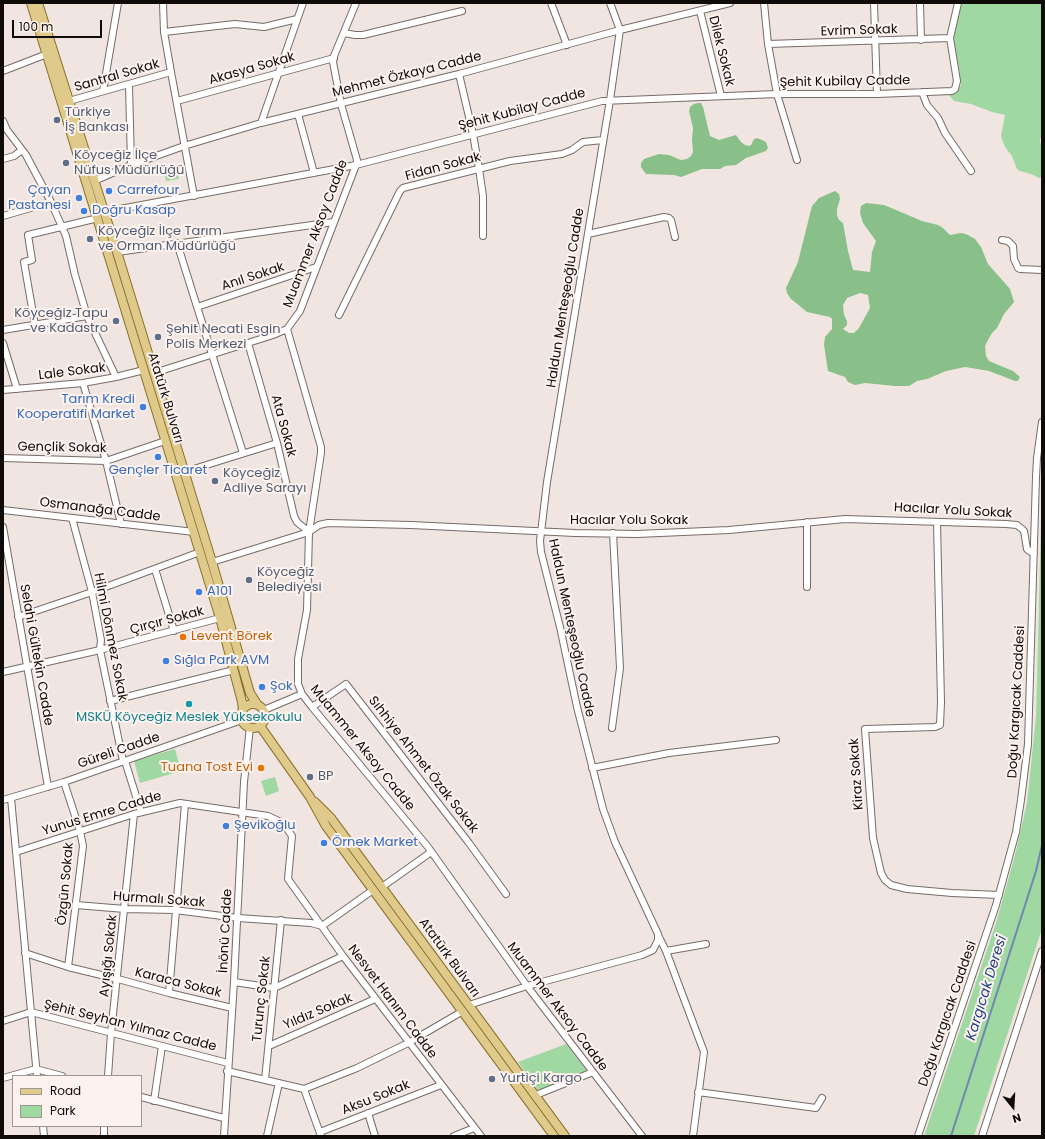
<!DOCTYPE html>
<meta charset="utf-8">
<style>
body{margin:0}
#map{position:relative;width:1045px;height:1139px;overflow:hidden;background:#f0e5e0;font-family:Poppins,sans-serif}
canvas{display:block}
.frame{position:absolute;inset:0;border:4px solid #0e0b09;pointer-events:none}
.legend{position:absolute;left:12px;top:1075px;width:130px;height:52px;box-sizing:border-box;background:#fdf2ed;border:1px solid #9d9692;margin:0;padding:5px 7px;list-style:none;font-size:12px;color:#0e0b09}
.legend li{display:flex;align-items:center;gap:8px;height:20px}
.legend b{width:20px;border:1px solid #9d9692}
.north{position:absolute;left:993px;top:1087px;width:40px;height:40px;-webkit-text-stroke:3px #fdf2ed;paint-order:stroke;rotate:162deg;font-size:11px;font-weight:700;line-height:16px;text-align:center;color:#0e0b09}
.north::after{content:'';display:block;margin:auto;width:14px;height:18px;background:#0e0b09;clip-path:polygon(50% 0,100% 100%,50% 72%,0 100%)}
.scale{position:absolute;left:12px;top:20px;width:90px;height:18px;box-sizing:border-box;border:2px solid #0e0b09;border-top:0;padding-left:5px;font-size:12px;line-height:14px;white-space:nowrap;color:#0e0b09;-webkit-text-stroke:3px #fdf2ed;paint-order:stroke}
</style>
<div id="map">
<canvas width="1045" height="1139"></canvas>
<div class="frame"></div>
<ul class="legend">
<li><b style="height:5px;background:#dfca8b"></b>Road</li>
<li><b style="height:11px;background:#a0d8a1"></b>Park</li>
</ul>
<div class="north">N</div>
<div class="scale">100 m</div>
</div>
<script>
const context = document.querySelector('canvas').getContext('2d');
context.lineJoin = 'round';
function paint(path, color) {
  context.fillStyle = color;
  context.fill(path, 'evenodd');
}
function toPath(rows) {
  const path = new Path2D();
  for (const r of rows) {
    if (r.length === 3) {
      path.moveTo(r[0] + r[2], r[1]);
      path.arc(r[0], r[1], r[2], 0, 2 * Math.PI);
      continue;
    }
    path.moveTo(r[0], r[1]);
    for (let i = 2; i < r.length; i += 2) path.lineTo(r[i], r[i + 1]);
  }
  return path;
}
function trace(path, color, width, dash) {
  context.strokeStyle = color;
  context.lineWidth = width;
  context.lineCap = dash ? 'butt' : 'round';
  context.setLineDash(dash || []);
  context.stroke(path);
}
function write(font, color, halo, rows, align = 'center') {
  context.font = font + ' Poppins,sans-serif';
  context.lineWidth = 4;
  context.setLineDash([]);
  context.textBaseline = 'middle';
  context.strokeStyle = halo;
  context.fillStyle = color;
  for (const [text, x, y, turn = 0] of rows) {
    context.save();
    context.translate(x, y);
    context.rotate((+turn || 0) * Math.PI / 180);
    context.textAlign = isNaN(turn) ? turn : align;
    if (halo) context.strokeText(text, 0, 0);
    context.fillText(text, 0, 0);
    context.restore();
  }
}
const green = toPath([
 [960,3,1042,3,1042,138,1040,139,1040,142,1042,146,1042,177,1039,178,1031,174,1020,171,1017,169,1012,156,1005,147,1001,136,1005,115,992,112,971,104,954,101,948,94,956,92,961,85,959,67,953,44,953,38],
 [176,165,179,179,166,181,163,167],
 [1042,482,1042,929,974,1136,924,1136,996,923,1015,855,1027,803,1036,717],
 [175,749,181,771,140,783,134,761],
 [275,777,279,791,266,796,261,781],
 [327,820,428,955,462,1000,460,1001,359,867,326,821],
 [566,1044,587,1071,538,1090,518,1062]
]);
const forest = toPath([
 [698,103,701,103,703,107,710,136,719,140,736,135,741,142,745,145,749,146,751,145,754,139,757,138,762,140,766,142,768,148,766,151,746,158,736,165,725,166,720,169,702,169,681,177,674,175,646,174,641,167,641,163,644,159,659,154,669,155,681,160,687,159,691,156,693,152,692,139,693,128,689,111,690,107,694,104],
 [835,191,839,194,840,199,837,209,837,215,839,220,843,223,848,251,853,270,870,272,872,252,876,241,863,223,860,213,861,206,866,203,884,205,922,221,938,225,943,228,950,235,961,233,966,234,975,239,981,247,988,264,1010,289,1014,302,1004,314,997,328,992,333,988,340,985,346,986,356,989,361,1013,371,1020,377,1018,381,1015,381,989,371,965,367,946,371,927,379,917,381,909,386,895,386,865,383,855,385,848,382,845,377,828,371,824,345,825,337,832,329,832,319,830,317,807,312,790,298,787,293,786,288,798,262,812,206,819,198],
 [860,293,868,295,870,308,859,328,854,333,849,333,843,329,847,325,847,321,844,315,843,305,847,298]
]);
const stream = toPath([
 [951,1136,1036,871,1042,845]
]);
const minor = toPath([
 [163,3,164,32,171,72,194,196],
 [356,3,334,56,333,62,341,104,357,160,356,165,300,311,287,329,321,447,321,453,309,532,307,610,298,659,298,684,302,694,312,707,428,847,527,986,642,1136],
 [551,3,567,45],
 [764,3,768,44,777,94,797,160],
 [874,3,877,94],
 [920,3,921,40],
 [700,11,721,96],
 [164,32,235,24,264,27,297,19],
 [344,33,355,35,363,35,462,11],
 [768,44,950,38],
 [3,71,47,54],
 [459,74,473,134,479,169,483,196,483,236],
 [129,85,131,165],
 [103,91,118,3],
 [922,92,927,105,938,118,945,133,971,171],
 [69,101,171,72],
 [177,101,334,58],
 [298,114,314,173],
 [3,121,7,130,26,155,51,202,66,236,75,275,87,316,116,377],
 [261,123,303,3],
 [3,159,14,156,22,150],
 [94,181,131,165,184,146,261,123,459,74,620,30,730,3],
 [104,212,356,165,602,101,777,94,877,94,952,91,955,89,957,81,950,38,958,3],
 [3,216,51,202],
 [588,234,664,217,669,218,671,220,675,237],
 [1002,240,1008,241,1013,246,1014,259,1018,268,1020,269,1042,270],
 [177,243,243,453],
 [117,252,334,222],
 [197,307,316,267],
 [339,315,400,191,403,188,510,161,562,154,572,150,583,142,603,140],
 [35,325,24,262,32,260,28,235,98,218],
 [3,330,87,316],
 [3,343,17,389],
 [248,343,277,443,294,516,297,522,309,532],
 [154,373,273,335,287,329],
 [83,383,106,461,121,524],
 [3,390,83,383,116,377,144,370],
 [3,458,106,461,165,441],
 [184,472,277,443],
 [3,510,194,532],
 [72,518,92,592,101,640,100,650,123,761],
 [937,522,941,702,940,725,935,727,865,729,873,838,881,873,885,880,891,885,907,889,952,893,999,895],
 [3,527,48,787],
 [212,562,309,532,319,525,328,523,411,525,575,533,637,534,729,530,845,519,1006,524,1017,525,1022,529,1024,531,1027,549,1031,552,1034,553],
 [155,569,174,631],
 [807,587,807,522],
 [18,617,92,592,200,552],
 [3,672,100,650,220,618],
 [110,701,234,670],
 [312,707,346,684,469,843,506,894],
 [264,710,302,694],
 [612,728,620,668,613,533],
 [125,761,141,812],
 [592,768,669,753,776,740],
 [64,782,80,831,83,846,68,967],
 [11,798,37,1076],
 [3,800,64,782,242,720],
 [16,852,134,814,180,803,268,816,283,823,292,836,288,879,343,956,481,1136],
 [382,887,431,852],
 [76,905,125,909,175,910,238,918,311,923,322,926,373,890],
 [658,935,666,951,704,1052,693,1136],
 [666,951,706,944],
 [25,953,68,967,118,979,169,993,232,1008],
 [234,982,274,988,343,956],
 [169,993,185,804],
 [469,1005,527,986,642,955,653,950,658,940,658,934,615,842,603,809,577,707,560,627,541,552,540,541,547,482,610,100,620,30,610,3],
 [3,1021,31,1012,228,1063],
 [269,1046,375,999],
 [227,1071,304,1089,357,1068,408,1043,463,1011],
 [108,1076,111,1033,134,814],
 [3,1078,36,1069,62,1076],
 [265,1080,281,920],
 [304,1089,321,1136],
 [698,1092,816,1108,822,1098],
 [536,1095,593,1072],
 [141,1097,224,1118],
 [154,1101,162,1046],
 [368,1113,375,1136],
 [43,1126,44,1136],
 [320,1132,441,1085],
 [104,1136,104,1126],
 [224,1136,234,982,244,782,250,727],
 [267,1136,279,1083],
 [454,1136,474,1128],
 [918,1136,996,905,1016,832,1021,800,1028,744,1036,477,1037,458,1042,422],
 [982,1136,1042,951]
]);
const major = toPath([
 [31,3,220,618,242,702,243,710],
 [38,3,117,252,212,562,250,693,257,704],
 [253,716,12],
 [260,726,310,797,326,826,554,1136],
 [315,802,331,818,565,1136]
]);
const markers = [
 [57,120,4,"#5c6f8a"],
 [66,163,4,"#5c6f8a"],
 [109,191,4,"#3f7fe0"],
 [79,198,4,"#3f7fe0"],
 [84,211,4,"#3f7fe0"],
 [90,239,4,"#5c6f8a"],
 [116,321,4,"#5c6f8a"],
 [158,337,4,"#5c6f8a"],
 [143,407,4,"#3f7fe0"],
 [158,457,4,"#3f7fe0"],
 [215,481,4,"#5c6f8a"],
 [249,580,4,"#5c6f8a"],
 [199,592,4,"#3f7fe0"],
 [183,637,4,"#e8710a"],
 [166,661,4,"#3f7fe0"],
 [262,687,4,"#3f7fe0"],
 [189,704,4,"#0f9aa8"],
 [261,768,4,"#e8710a"],
 [310,777,4,"#5c6f8a"],
 [226,826,4,"#3f7fe0"],
 [324,843,4,"#3f7fe0"],
 [492,1079,4,"#5c6f8a"]
];
const streetNames = [
 ["Evrim Sokak",859,31,-2],
 ["Dilek Sokak",721,51,76],
 ["Akasya Sokak",252,69,-16],
 ["Mehmet Özkaya Cadde",407,75,-14],
 ["Santral Sokak",117,76,-16],
 ["Şehit Kubilay Cadde",845,82,-1],
 ["Şehit Kubilay Cadde",522,110,-15],
 ["Fidan Sokak",443,167,-15],
 ["Muammer Aksoy Cadde",316,234,-69],
 ["Anıl Sokak",253,277,-18],
 ["Haldun Menteşeoğlu Cadde",566,298,-81],
 ["Lale Sokak",72,372,-7],
 ["Atatürk Bulvarı",165,398,73],
 ["Ata Sokak",283,426,75],
 ["Gençlik Sokak",62,448,1],
 ["Osmanağa Cadde",100,510,7],
 ["Hacılar Yolu Sokak",953,511,3],
 ["Hacılar Yolu Sokak",629,521],
 ["Çırçır Sokak",167,621,-15],
 ["Haldun Menteşeoğlu Cadde",571,628,78],
 ["Hilmi Dönmez Sokak",110,637,79],
 ["Selahi Gültekin Cadde",36,655,80],
 ["Doğu Kargıcak Caddesi",1017,702,-87],
 ["Muammer Aksoy Cadde",362,748,51],
 ["Güreli Cadde",119,751,-19],
 ["Sıhhiye Ahmet Özak Sokak",423,765,52],
 ["Kiraz Sokak",857,774,-94],
 ["Yunus Emre Cadde",102,814,-17],
 ["Özgün Sokak",66,884,-85],
 ["Hurmalı Sokak",159,900,4],
 ["İnönü Cadde",226,931,-87],
 ["Ayışığı Sokak",109,956,-84],
 ["Atatürk Bulvarı",449,958,54],
 ["Karaca Sokak",178,983,14],
 ["Turunç Sokak",262,999,-84],
 ["Nesvet Hanım Cadde",392,1002,53],
 ["Muammer Aksoy Cadde",557,1007,53],
 ["Yıldız Sokak",318,1012,-23],
 ["Doğu Kargıcak Caddesi",948,1014,-71],
 ["Şehit Seyhan Yılmaz Cadde",130,1026,14],
 ["Aksu Sokak",376,1098,-22]
];
const serviceNames = [
 ["Türkiye",65,113],
 ["İş Bankası",65,128],
 ["Köyceğiz İlçe",74,156],
 ["Nüfus Müdürlüğü",74,171],
 ["Köyceğiz İlçe Tarım",98,232],
 ["ve Orman Müdürlüğü",98,247],
 ["Köyceğiz Tapu",108,314,"right"],
 ["ve Kadastro",108,329,"right"],
 ["Şehit Necati Esgin",166,330],
 ["Polis Merkezi",166,345],
 ["Köyceğiz",223,474],
 ["Adliye Sarayı",223,489],
 ["Köyceğiz",257,573],
 ["Belediyesi",257,588],
 ["BP",318,777],
 ["Yurtiçi Kargo",500,1079]
];
const shopNames = [
 ["Çayan",71,191,"right"],
 ["Pastanesi",71,206,"right"],
 ["Carrefour",117,191],
 ["Doğru Kasap",92,211],
 ["Tarım Kredi",135,400,"right"],
 ["Kooperatifi Market",135,415,"right"],
 ["Gençler Ticaret",158,471,"center"],
 ["A101",207,592],
 ["Sığla Park AVM",174,661],
 ["Şok",270,687],
 ["Şevikoğlu",234,826],
 ["Örnek Market",332,843]
];
const foodNames = [
 ["Levent Börek",191,637],
 ["Tuana Tost Evi",253,768,"right"]
];
const cultureNames = [
 ["MSKÜ Köyceğiz Meslek Yüksekokulu",189,718]
];
const waterNames = [
 ["Kargıcak Deresi",987,988,-73]
];
paint(green, '#a0d8a1');
paint(forest, '#89c089');
trace(stream, '#6f87b2', 2);
trace(minor, '#766c68', 8);
trace(major, '#88702b', 10);
trace(minor, '#fff', 6);
trace(major, '#dfca8b', 8);
for (const [x, y, r, color] of markers) {
  const dot = new Path2D();
  dot.arc(x, y, r, 0, 2 * Math.PI);
  context.fillStyle = color;
  context.fill(dot);
  trace(dot, '#fdf2ed', 1.5);
}
write('13px', '#0e0b09', '#fdf2ed', streetNames);
write('13px', '#4e5e75', '#fdf2ed', serviceNames, 'left');
write('13px', '#366cbe', '#fdf2ed', shopNames, 'left');
write('13px', '#c56008', '#fdf2ed', foodNames, 'left');
write('13px', '#0d838f', '#fdf2ed', cultureNames);
write('italic 14px', '#1b4087', '#fdf2ed', waterNames);
</script>
